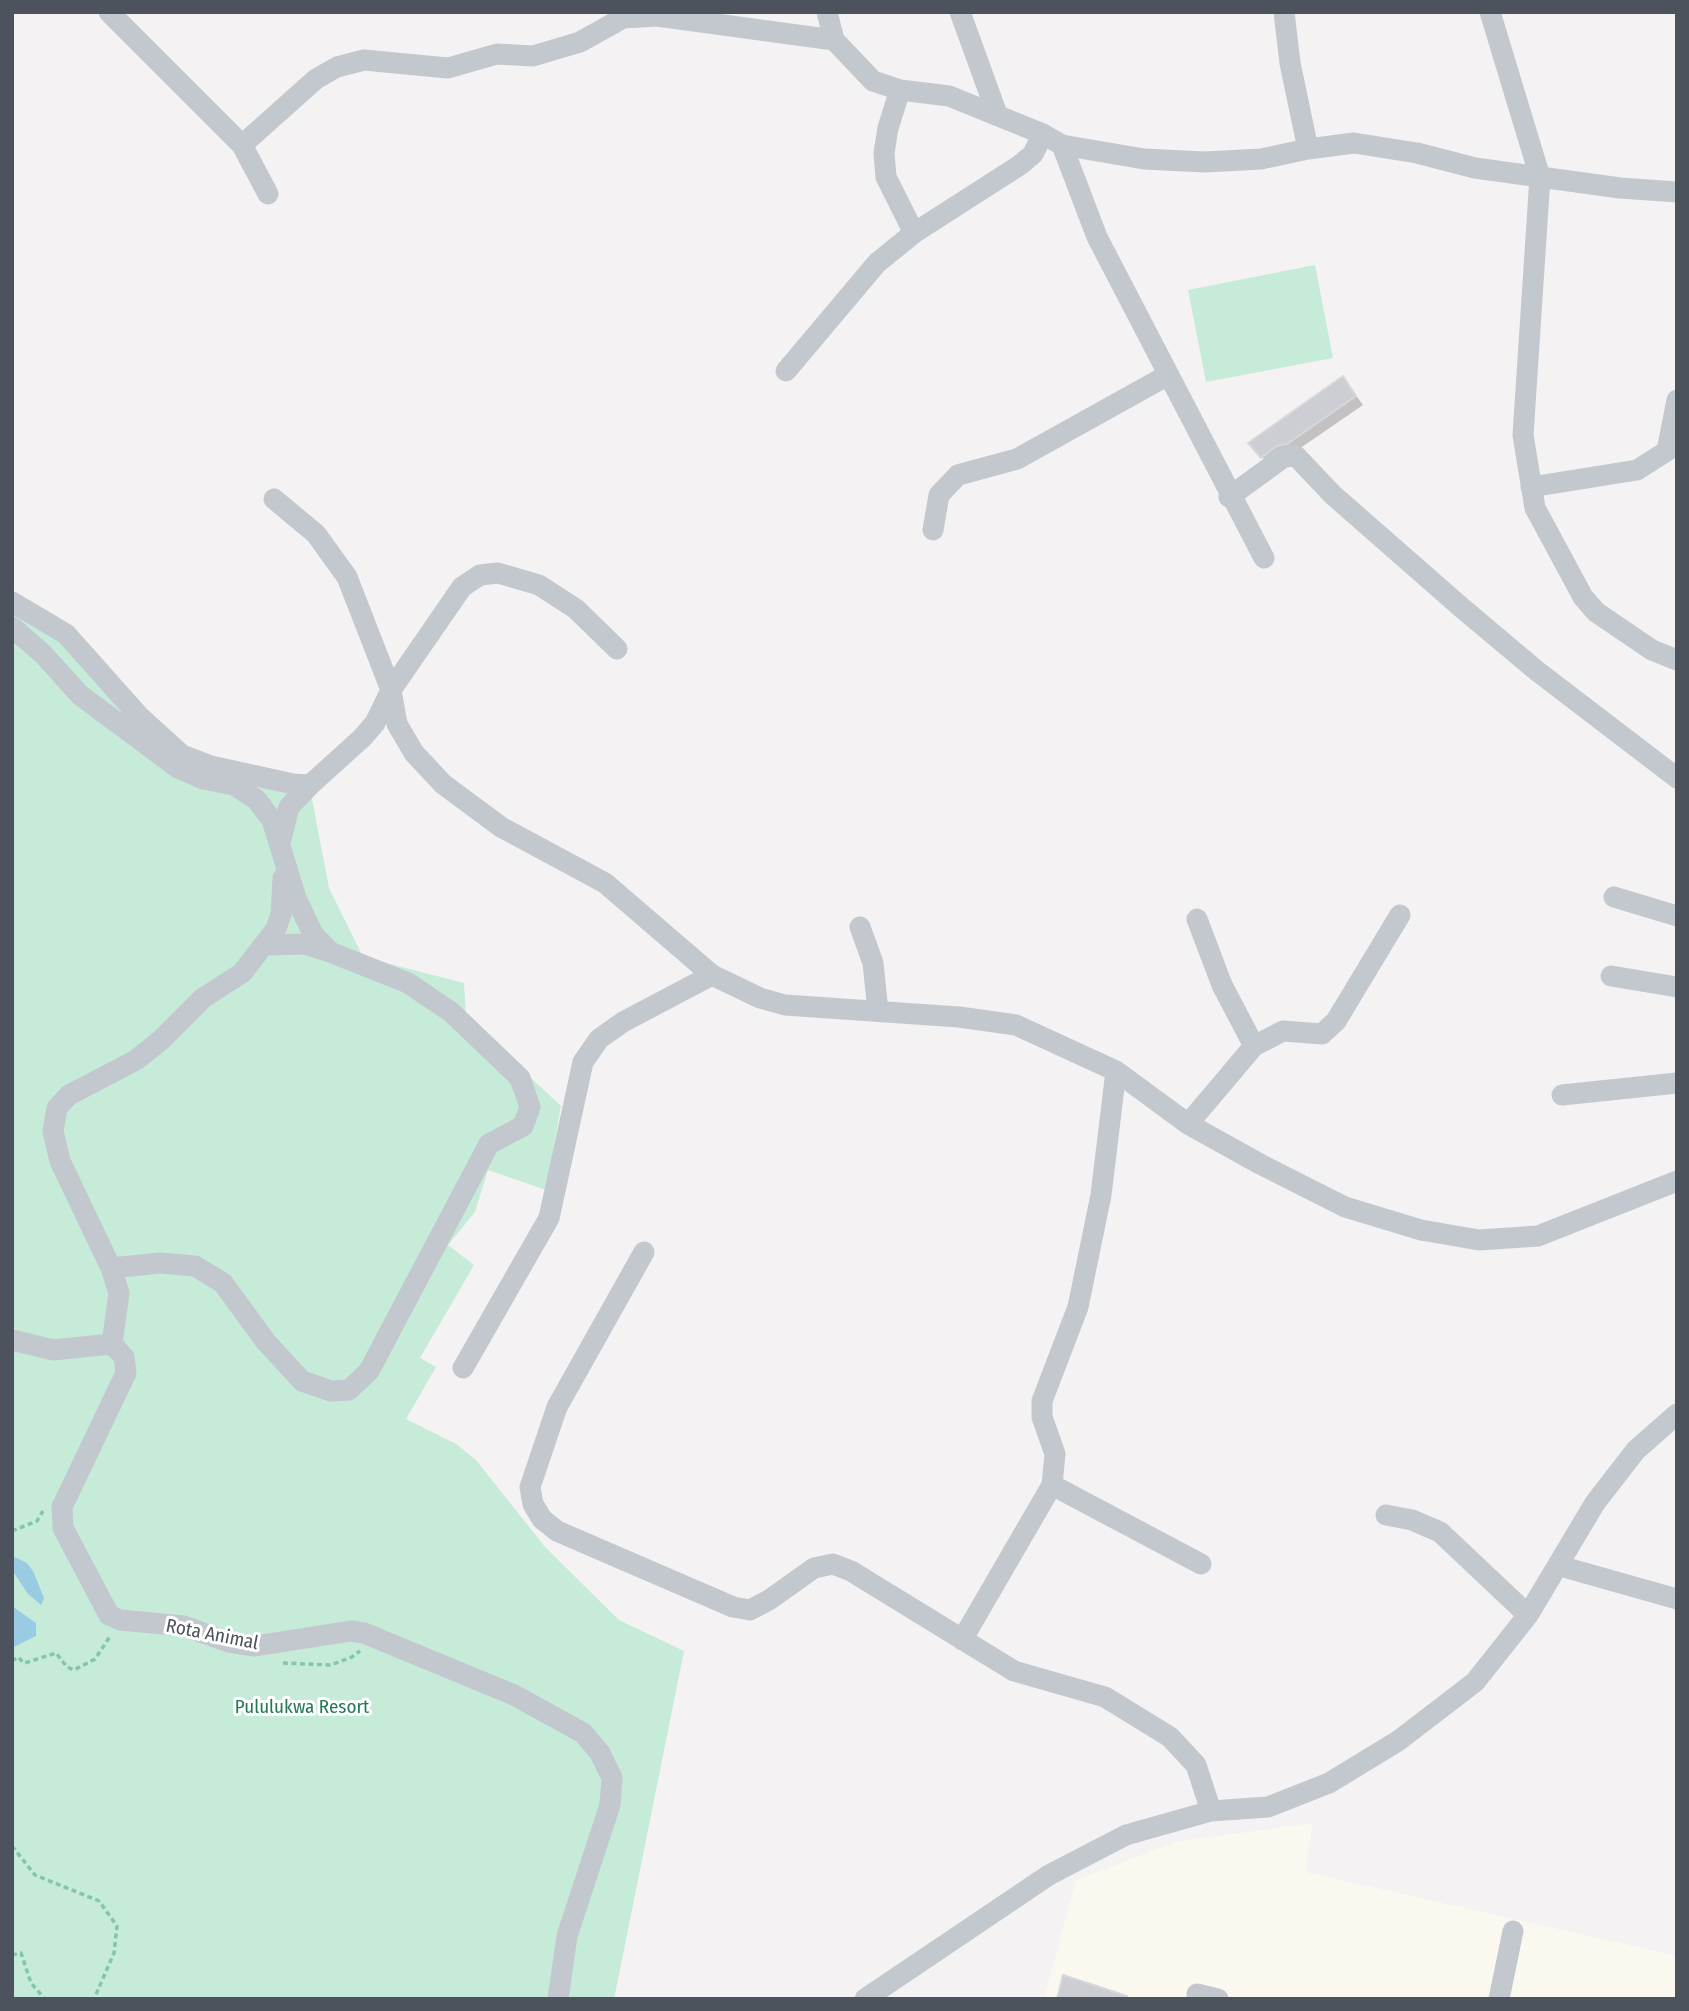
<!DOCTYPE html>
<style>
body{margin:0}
#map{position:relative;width:1689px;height:2011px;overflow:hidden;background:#f4f2f2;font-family:"Fira Sans Condensed",sans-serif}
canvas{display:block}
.frame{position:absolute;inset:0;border:14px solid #4c535d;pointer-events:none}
</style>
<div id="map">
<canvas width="1689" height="2011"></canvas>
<div class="frame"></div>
</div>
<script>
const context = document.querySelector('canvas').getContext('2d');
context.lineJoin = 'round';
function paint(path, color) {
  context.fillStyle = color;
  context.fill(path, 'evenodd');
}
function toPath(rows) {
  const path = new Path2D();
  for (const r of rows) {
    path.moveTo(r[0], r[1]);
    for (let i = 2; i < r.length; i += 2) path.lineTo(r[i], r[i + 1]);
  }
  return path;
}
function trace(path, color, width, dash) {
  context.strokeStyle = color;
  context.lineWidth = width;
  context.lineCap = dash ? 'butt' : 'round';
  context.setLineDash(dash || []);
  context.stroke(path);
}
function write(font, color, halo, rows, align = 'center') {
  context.font = font + ' "Fira Sans Condensed",sans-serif';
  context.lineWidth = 6;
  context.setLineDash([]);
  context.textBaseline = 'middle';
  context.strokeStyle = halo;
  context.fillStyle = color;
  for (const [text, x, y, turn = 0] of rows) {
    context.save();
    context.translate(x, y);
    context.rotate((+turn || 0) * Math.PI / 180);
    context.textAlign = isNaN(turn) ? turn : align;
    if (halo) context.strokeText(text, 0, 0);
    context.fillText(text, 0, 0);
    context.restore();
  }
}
const commercial = toPath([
 [1313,1823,1305,1872,1677,1956,1677,1999,1044,1999,1076,1880,1176,1842]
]);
const green = toPath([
 [1315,265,1333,358,1206,382,1188,290],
 [12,610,60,641,145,733,311,794,329,888,363,957,464,983,466,1017,561,1106,546,1190,488,1170,475,1212,448,1245,474,1265,420,1358,436,1367,406,1419,456,1444,476,1460,545,1547,619,1620,684,1651,614,1999,12,1999]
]);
const water = toPath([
 [12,1556,27,1563,33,1571,44,1598,41,1605,28,1594,12,1570],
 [12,1606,36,1623,36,1636,12,1648]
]);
const shadow = toPath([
 [1343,378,1363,405,1296,451,1270,465,1262,457]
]);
const building = toPath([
 [1343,376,1356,396,1287,444,1277,446,1261,458,1248,443,1343,376],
 [1063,1975,1127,1996,1127,1999,1057,1999,1063,1975]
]);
const path = toPath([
 [12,1531,37,1521,43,1511],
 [12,1661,18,1657,24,1663,28,1662,56,1653,67,1667,74,1670,95,1659,111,1635],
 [283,1663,331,1665,352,1657,360,1651],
 [12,1846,35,1875,99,1901,117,1926,114,1953,94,1999],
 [12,1955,21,1953,31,1983,45,1999]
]);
const minor = toPath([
 [109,12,242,145,268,194],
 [827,12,834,40,873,81,900,90,949,96,1043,134,1062,145,1144,159,1205,162,1261,159,1308,149,1354,143,1417,153,1475,168,1620,188,1677,192],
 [960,12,997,114],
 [1284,12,1290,63,1308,149],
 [1490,12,1540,177,1523,435,1535,508,1583,597,1596,612,1652,650,1677,660],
 [900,90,888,128,884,153,886,177,914,233],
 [242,145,316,79,337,67,364,60,448,68,497,54,533,56,580,42,623,18,657,16,834,40],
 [1062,145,1097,237,1264,558],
 [786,371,877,263,914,233,1020,165,1033,154,1043,134],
 [1531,487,1637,470,1667,451,1677,400],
 [1229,497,1284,457,1296,456,1333,495,1462,608,1537,671,1677,778],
 [274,499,316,534,347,577,391,690,397,724,414,753,443,784,501,827,605,883,712,975,760,998,785,1005,959,1017,1016,1025,1116,1071,1188,1124,1260,1164,1345,1207,1421,1230,1479,1240,1538,1236,1677,1181],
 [933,530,939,495,958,475,1017,459,1168,375],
 [12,602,66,634,139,716,182,755,211,766,293,784,310,785,362,738,375,723,391,690,462,587,480,575,498,573,539,585,576,609,617,649],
 [12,627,43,654,80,695,178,768,203,779,234,785,257,800,272,820,296,898,313,934,330,952,408,983,451,1012,520,1078,530,1107,523,1126,489,1144,369,1371,349,1390,331,1391,302,1381,266,1342,223,1283,195,1266,160,1263,111,1268,119,1293,112,1344],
 [280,843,289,807,310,785],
 [1614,897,1677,916],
 [1197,919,1222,985,1254,1046],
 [860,927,873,963,878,1011],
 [267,945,305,944,330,952],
 [1611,976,1677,987],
 [1562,1095,1677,1083],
 [1188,1124,1254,1046,1283,1031,1322,1034,1336,1021,1400,915],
 [644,1252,557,1407,530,1487,533,1504,542,1519,557,1531,733,1607,750,1610,769,1600,814,1568,833,1564,851,1571,1014,1671,1105,1697,1170,1737,1196,1765,1211,1811],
 [111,1268,60,1161,53,1131,57,1108,69,1095,136,1060,161,1040,203,998,242,973,276,929,281,914,283,878],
 [12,1340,53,1350,112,1344],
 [112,1344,124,1357,126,1373,62,1507,63,1528,109,1615,120,1620,184,1626,228,1642,255,1646,351,1631,364,1633,514,1695,583,1733,600,1753,612,1778,610,1805,567,1936,558,1999],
 [463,1368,549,1218,583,1062,599,1039,623,1022,712,975],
 [1052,1485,1201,1564],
 [1386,1515,1412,1520,1440,1532,1528,1615],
 [1560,1566,1677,1599],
 [962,1640,1052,1485,1055,1454,1042,1417,1042,1401,1078,1307,1101,1195,1116,1071],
 [1197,1994,1218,1999],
 [865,1999,1049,1875,1126,1835,1211,1811,1268,1807,1329,1783,1398,1741,1475,1682,1528,1615,1595,1503,1636,1450,1677,1414],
 [1499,1999,1513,1931]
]);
const streetNames = [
 ["Rota Animal",212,1635,11]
];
const parkNames = [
 ["Pululukwa Resort",302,1708]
];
paint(commercial, '#fbf9ef');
paint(green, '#c6ebd9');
paint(water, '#99cce3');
paint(shadow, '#0003');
paint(building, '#cdced3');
trace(building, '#d7d8dc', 2);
trace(path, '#82c6ac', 3.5, [5, 3.5]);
trace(minor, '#c2c8ce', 21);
write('19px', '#4c535d', '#fff', streetNames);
write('19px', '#237857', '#fff', parkNames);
</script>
